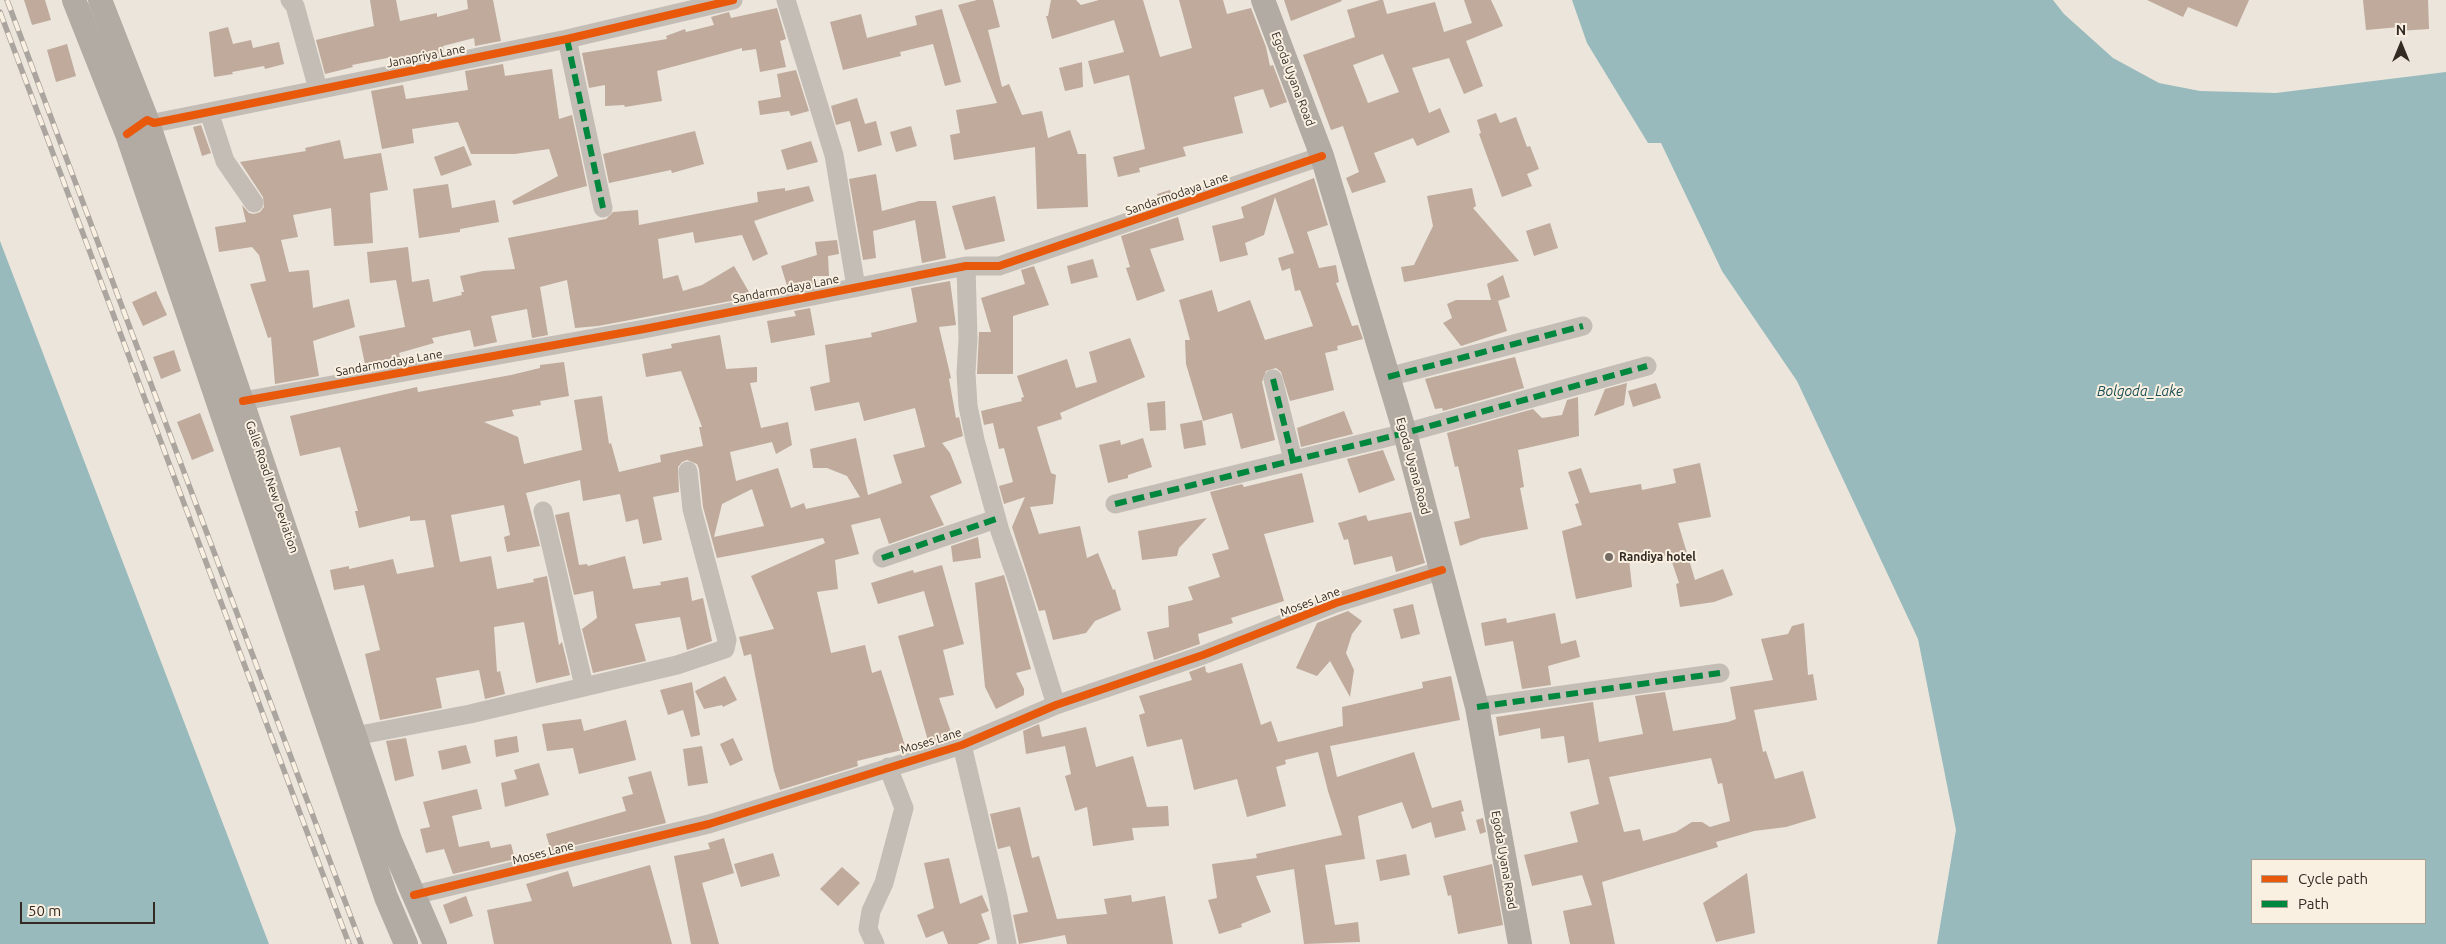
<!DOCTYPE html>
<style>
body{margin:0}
#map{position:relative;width:2446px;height:944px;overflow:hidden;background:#ebe5db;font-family:Ubuntu,sans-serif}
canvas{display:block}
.legend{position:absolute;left:2251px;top:859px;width:175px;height:65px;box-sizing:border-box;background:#f9f0e1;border:1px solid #aaa195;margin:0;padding:6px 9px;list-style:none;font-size:15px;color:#332a24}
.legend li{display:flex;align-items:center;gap:10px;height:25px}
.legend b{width:25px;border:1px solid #aaa195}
.north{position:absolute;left:2376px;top:20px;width:50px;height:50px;-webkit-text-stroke:4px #f9f0e1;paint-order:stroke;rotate:0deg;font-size:14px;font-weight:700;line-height:20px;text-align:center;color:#332a24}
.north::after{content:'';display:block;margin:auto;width:18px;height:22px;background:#332a24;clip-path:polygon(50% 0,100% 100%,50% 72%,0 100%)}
.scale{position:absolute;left:20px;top:902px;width:135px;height:22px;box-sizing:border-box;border:2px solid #332a24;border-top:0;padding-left:6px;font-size:15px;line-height:18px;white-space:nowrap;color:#332a24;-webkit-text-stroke:4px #f9f0e1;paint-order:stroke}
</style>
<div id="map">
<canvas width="2446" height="944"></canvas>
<ul class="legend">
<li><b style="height:6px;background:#e8590c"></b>Cycle path</li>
<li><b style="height:6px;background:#00873e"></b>Path</li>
</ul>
<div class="north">N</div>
<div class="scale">50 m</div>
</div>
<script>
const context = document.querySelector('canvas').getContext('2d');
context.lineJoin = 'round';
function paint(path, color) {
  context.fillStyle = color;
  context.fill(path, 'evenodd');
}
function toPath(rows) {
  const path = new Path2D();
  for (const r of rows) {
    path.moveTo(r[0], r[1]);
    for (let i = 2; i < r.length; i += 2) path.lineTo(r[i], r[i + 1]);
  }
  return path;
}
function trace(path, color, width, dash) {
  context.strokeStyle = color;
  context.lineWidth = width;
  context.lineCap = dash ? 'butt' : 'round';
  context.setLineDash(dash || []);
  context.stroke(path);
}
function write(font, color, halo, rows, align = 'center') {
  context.font = font + ' Ubuntu,sans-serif';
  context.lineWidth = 4;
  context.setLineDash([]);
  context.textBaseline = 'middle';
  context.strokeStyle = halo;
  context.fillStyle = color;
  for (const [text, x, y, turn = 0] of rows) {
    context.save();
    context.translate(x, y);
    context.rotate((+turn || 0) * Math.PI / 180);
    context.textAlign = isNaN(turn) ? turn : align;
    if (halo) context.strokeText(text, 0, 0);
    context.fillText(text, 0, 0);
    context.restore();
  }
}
const water = toPath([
 [1572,0,2053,0,2064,14,2113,58,2159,83,2200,91,2276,93,2446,72,2446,944,1937,944,1956,830,1918,639,1797,381,1722,271,1661,143,1648,143,1587,43],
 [2252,860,2425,860,2425,923,2252,923],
 [0,241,269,944,0,944]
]);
const building = toPath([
 [24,0,45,0,51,20,32,25],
 [370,0,396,0,400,21,437,13,437,17,468,9,467,0,493,0,501,41,475,46,474,38,443,46,444,53,393,63,392,57,352,65,353,67,325,74,316,40,374,26],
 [977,0,993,0,1000,27,988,30,1002,87,1009,84,1022,115,1042,111,1048,138,1070,130,1078,154,1086,154,1088,207,1037,209,1035,147,954,160,950,135,960,133,956,110,997,103,958,5],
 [1051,0,1076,0,1081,5,1099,0,1143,0,1160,57,1192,48,1179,0,1223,0,1227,14,1251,8,1266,47,1270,66,1273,65,1287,102,1270,108,1263,89,1234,97,1243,133,1183,147,1186,156,1139,168,1140,172,1118,177,1113,157,1145,149,1129,75,1094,84,1088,61,1124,52,1114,20,1052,39,1046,16,1048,16],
 [1284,0,1341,0,1342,1,1291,21],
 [1380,0,1383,0,1387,14,1435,2,1444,32,1472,23,1464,0,1491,0,1503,26,1466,41,1483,86,1464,94,1449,58,1412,68,1429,113,1440,108,1450,132,1417,146,1413,138,1374,153,1386,182,1352,193,1346,178,1359,172,1343,126,1331,130,1303,55,1355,37,1347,10],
 [1383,54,1399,92,1368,103,1353,65],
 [2147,0,2249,0,2237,27,2188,7,2183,17],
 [2363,0,2428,0,2429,29,2399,31,2399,27,2366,30],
 [777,8,786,39,780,41,786,67,760,72,756,49,742,51,742,48,657,71,662,101,625,107,624,105,605,106,605,85,589,88,582,53,667,39,666,36,685,29,686,32,714,25,711,17,729,12,731,18],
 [942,9,961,82,945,86,933,44,900,52,901,56,843,70,830,22,861,14,867,38,917,25,915,16],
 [228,27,233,44,251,40,253,48,279,42,284,64,265,69,264,66,232,72,233,74,214,77,209,32],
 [67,44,76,76,56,82,47,50],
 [1082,62,1083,87,1065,91,1059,68],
 [503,64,505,76,552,69,559,119,572,115,587,186,514,205,512,201,558,176,549,149,515,154,471,154,458,122,412,129,414,143,382,149,371,91,403,85,406,99,468,90,465,71],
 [796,70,809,111,791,116,789,111,760,115,758,101,781,97,777,74],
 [857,98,865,124,876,121,882,145,858,152,850,121,836,125,831,106],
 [1496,113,1500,123,1516,117,1527,147,1530,146,1539,169,1527,174,1532,186,1502,197,1479,134,1481,133,1477,120],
 [201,125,211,153,202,156,193,127],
 [911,126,917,146,896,152,890,132],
 [695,131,704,164,672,173,671,170,609,183,603,154],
 [340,140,344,159,381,153,388,190,370,193,373,243,334,246,331,208,293,215,298,237,281,240,289,272,309,270,313,308,349,299,355,327,313,341,319,376,275,384,271,337,268,338,250,284,266,281,259,255,252,247,219,252,215,227,246,222,242,205,249,213,254,214,260,212,264,207,263,197,240,162,306,151,305,148],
 [811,141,818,162,787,170,781,150],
 [464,146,472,165,441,176,434,157],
 [876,174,882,211,919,201,936,201,946,258,922,263,915,220,873,231,876,258,863,260,849,179],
 [1314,178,1328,225,1307,232,1319,268,1336,265,1339,282,1336,283,1352,326,1358,325,1363,339,1337,346,1338,350,1325,353,1334,390,1290,401,1281,372,1276,368,1266,371,1262,382,1275,440,1241,449,1232,413,1203,421,1186,364,1185,340,1190,340,1179,300,1212,290,1218,312,1250,300,1265,340,1313,326,1300,290,1295,291,1290,268,1282,271,1278,258,1294,253,1275,197,1264,235,1245,243,1248,255,1220,262,1212,226,1244,218,1241,207],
 [448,184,452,208,495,200,499,222,460,229,460,232,419,238,413,189],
 [809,186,814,201,754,221,768,254,753,261,742,235,695,243,693,232,658,239,663,279,678,275,683,291,702,285,734,266,749,292,736,300,598,326,575,328,567,280,540,287,548,335,532,338,527,309,491,316,497,342,474,347,470,330,432,338,434,343,399,353,400,357,365,364,359,336,405,327,396,280,370,283,367,252,408,247,412,282,429,279,433,302,462,295,461,292,464,292,460,276,483,271,515,269,508,238,606,219,613,212,638,210,639,225,758,202,757,192,785,188,785,191],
 [1472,188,1476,206,1473,208,1519,261,1404,282,1401,267,1414,265,1433,226,1427,196],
 [1170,190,1172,195,1159,200,1157,194],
 [995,196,1005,241,965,250,952,206],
 [1178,217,1184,240,1150,249,1165,291,1137,301,1126,268,1130,267,1121,236],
 [1550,223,1558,248,1534,256,1526,231],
 [837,240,839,254,828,256,829,276,813,276,815,284,788,289,781,266,817,255,815,242],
 [1093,259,1098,277,1071,284,1067,266],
 [1034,266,1049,305,1013,316,1013,374,977,374,979,332,991,332,981,298,1025,284,1021,270],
 [1503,275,1510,297,1498,301,1507,331,1461,346,1443,323,1452,318,1447,304,1456,300,1491,300,1487,284],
 [950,281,956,325,939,327,951,378,949,379,956,418,959,417,963,436,942,443,950,453,962,483,930,496,944,525,889,544,880,518,851,525,859,554,835,560,838,589,817,592,831,653,865,645,872,673,881,670,906,749,857,761,858,766,780,790,774,771,751,654,744,656,739,637,774,629,751,576,825,543,823,538,717,558,703,507,699,469,697,464,687,460,682,462,678,467,679,492,653,497,662,540,643,544,638,519,626,522,620,494,583,501,580,480,526,493,540,546,507,552,504,537,510,535,504,505,451,515,460,562,491,556,497,589,534,582,533,579,547,576,559,645,562,642,570,675,536,683,524,622,494,627,497,672,500,671,505,694,485,699,479,670,436,678,442,708,380,720,365,654,380,650,364,585,334,590,330,570,349,566,349,569,393,559,397,574,434,567,425,520,410,521,410,516,359,528,355,511,358,511,340,447,300,456,290,416,417,387,418,392,511,375,540,368,540,365,564,362,569,396,540,401,541,405,512,410,514,416,484,422,518,437,524,464,582,450,574,400,602,396,609,444,611,443,619,472,661,462,660,455,703,446,699,427,702,427,681,371,646,377,642,354,672,348,671,344,720,335,726,369,757,367,757,382,750,383,761,428,788,422,792,445,776,454,772,442,730,452,736,481,778,468,791,508,804,503,806,509,860,497,847,476,827,468,813,468,810,449,856,438,868,495,902,483,893,455,925,447,915,408,864,421,859,402,815,411,810,387,830,382,825,345,872,337,871,333,917,322,911,288],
 [752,489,764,526,714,537,722,504],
 [156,291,167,315,143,326,132,302],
 [810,308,815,335,771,343,767,321,796,316,794,311],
 [1130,338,1145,377,1060,413,1062,419,1037,427,1051,473,1056,475,1053,504,1030,507,1039,534,1080,526,1087,558,1098,553,1113,590,1115,589,1121,610,1095,621,1086,633,1053,640,1045,610,1039,611,1012,527,1025,497,1004,504,999,486,1013,482,1004,448,999,449,993,423,984,425,981,411,1022,401,1021,398,1024,397,1017,376,1067,359,1076,388,1097,382,1089,352],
 [174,350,181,371,161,379,153,357],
 [1515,357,1524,388,1443,411,1442,408,1435,409,1425,379],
 [1627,383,1624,405,1594,416,1605,389],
 [1656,383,1661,398,1633,407,1628,391],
 [1578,397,1579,436,1518,450,1524,487,1520,488,1528,529,1481,538,1460,546,1454,522,1470,518,1458,466,1455,467,1447,433,1533,409,1542,418,1562,415,1567,400],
 [1165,401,1166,430,1150,431,1147,403],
 [1344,411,1353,434,1301,447,1297,428],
 [200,413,214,451,192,460,177,422],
 [1202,420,1206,445,1184,449,1180,424],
 [1143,438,1152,467,1128,475,1128,478,1108,483,1099,445,1120,440,1121,445],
 [1383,450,1395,480,1359,493,1347,459],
 [1700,463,1711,517,1678,523,1695,580,1723,569,1733,595,1714,602,1680,607,1676,584,1679,583,1671,559,1656,553,1629,559,1632,587,1576,599,1562,531,1582,525,1575,504,1579,503,1568,472,1581,468,1590,493,1641,484,1642,490,1676,483,1673,469],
 [1302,473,1314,522,1264,534,1284,601,1231,618,1233,623,1198,634,1200,644,1154,660,1147,632,1169,627,1168,606,1193,600,1188,587,1220,577,1212,554,1229,549,1210,492,1242,484,1244,487],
 [569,512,579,565,587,564,588,566,625,556,633,589,661,585,660,582,688,577,692,601,703,598,712,641,687,650,680,617,635,624,646,661,593,673,582,629,597,618,593,591,574,595,555,515],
 [1411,512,1425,563,1396,572,1392,556,1354,565,1348,539,1344,540,1338,523,1366,515,1368,521],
 [1207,518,1179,548,1177,556,1142,560,1138,531],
 [978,537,981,558,953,562,951,546],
 [942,565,964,644,943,650,954,695,939,698,951,732,929,744,898,636,934,626,924,591,878,604,871,583,913,570,914,573],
 [1004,575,1031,669,1016,673,1024,689,1024,695,996,709,985,687,975,583],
 [1413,604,1420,634,1401,639,1393,609],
 [1348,611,1362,621,1352,634,1346,653,1354,670,1350,697,1330,661,1317,676,1296,668,1317,623],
 [1555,613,1561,644,1576,640,1580,657,1548,666,1551,685,1522,689,1513,641,1485,646,1481,623,1506,618,1507,623],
 [1804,623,1808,675,1813,674,1817,700,1754,710,1763,752,1766,751,1775,779,1803,771,1816,818,1786,827,1754,831,1716,842,1718,847,1602,882,1615,944,1570,944,1563,911,1592,905,1582,875,1532,886,1524,855,1578,842,1570,812,1599,804,1589,759,1568,763,1564,736,1541,739,1540,728,1499,736,1496,717,1593,702,1599,742,1643,734,1635,696,1665,692,1673,731,1728,722,1736,719,1730,687,1773,680,1761,639,1788,634,1792,626],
 [1711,758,1718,784,1722,783,1730,821,1710,827,1702,822,1692,822,1676,832,1643,841,1640,829,1624,832,1609,777],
 [1242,663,1261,725,1271,721,1278,742,1343,726,1342,707,1423,688,1422,682,1451,676,1460,720,1330,746,1337,777,1414,752,1432,808,1461,800,1464,811,1461,812,1466,830,1435,838,1431,822,1412,829,1402,802,1358,816,1365,859,1325,865,1335,925,1358,922,1360,942,1304,944,1294,869,1256,876,1271,912,1241,924,1242,927,1219,934,1208,900,1217,898,1212,864,1257,858,1256,854,1342,835,1328,791,1318,752,1285,760,1286,764,1276,767,1286,806,1247,817,1237,779,1194,790,1182,739,1147,747,1139,715,1145,713,1139,696,1192,680,1189,672,1205,666,1206,672,1209,673],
 [725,676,737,700,723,707,722,705,704,709,695,691],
 [692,682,700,735,691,737,683,710,668,715,660,690],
 [581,719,584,731,626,720,636,760,579,774,573,748,547,751,542,724],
 [1039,724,1042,737,1086,727,1096,767,1133,756,1147,807,1168,806,1169,826,1132,828,1134,840,1093,846,1087,807,1075,811,1065,776,1071,774,1065,746,1026,754,1023,731],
 [517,736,519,752,496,757,494,740],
 [406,738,414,776,395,781,386,741],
 [733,738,743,760,730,766,720,744],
 [466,745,471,763,442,770,438,751],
 [702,746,708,783,688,786,683,749],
 [539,763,549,795,505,807,501,783,517,779,514,770],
 [651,771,666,823,551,851,546,834,626,811,622,797,633,794,628,777],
 [477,789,482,809,452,816,459,847,489,841,491,848,511,844,515,859,453,874,444,849,426,853,420,829,430,827,423,802],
 [1020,807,1032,858,1039,856,1057,919,1107,914,1104,899,1131,895,1132,902,1165,896,1173,944,1067,944,1065,935,1019,944,1013,915,1028,912,1010,846,998,849,990,814],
 [1483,818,1486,832,1480,834,1476,820],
 [724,838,734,873,702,883,719,944,691,944,674,856,710,849,708,843],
 [773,853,780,876,741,887,734,864],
 [1406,854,1410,875,1380,881,1376,860],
 [949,858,960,904,982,895,989,911,981,914,990,939,977,944,948,944,943,931,926,938,917,915,934,908,924,863],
 [1492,864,1503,925,1458,934,1451,895,1448,896,1443,876],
 [650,865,672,944,494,944,487,910,532,901,526,884,568,871,573,887],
 [842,867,860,883,838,906,820,889],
 [1747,873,1755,933,1716,942,1703,903],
 [466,896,473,916,450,924,443,905]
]);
const minor = toPath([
 [290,0,295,6,318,89],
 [786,0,834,155,856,287],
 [567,39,603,208],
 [209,112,225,161,254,203],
 [139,126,147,120,154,123,209,112,567,39,733,0],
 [966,266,968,339,966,373,968,406,975,440,1000,531,1017,579,1056,705],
 [1388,377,1583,326],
 [1273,379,1293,460],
 [243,401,644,329,966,266,999,266,1322,156],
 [1115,504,1405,433,1647,366],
 [543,511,584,686],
 [882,558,996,519],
 [1477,707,1720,673],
 [355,736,470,714,677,665,725,649,727,640,692,509,688,471],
 [962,745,998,897,1007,944],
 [414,895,709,824,962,745,1056,705,1203,655,1336,603,1442,570],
 [875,944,868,929,871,911,884,883,904,808,888,767]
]);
const major = toPath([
 [74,0,127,134,386,897,406,944],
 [100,0,147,120,390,840,435,944],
 [1263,0,1322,156,1405,433,1477,707,1520,944]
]);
const rail = toPath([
 [7,0,361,944],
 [0,12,349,944]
]);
const quiet = toPath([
 [567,39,603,208],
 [1388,377,1583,326],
 [1273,379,1293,460],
 [1115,504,1405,433,1647,366],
 [882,558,996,519],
 [1477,707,1720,673]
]);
const cycleway = toPath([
 [127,134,147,120,154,123,209,112,567,39,733,0],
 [243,401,644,329,966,266,999,266,1322,156],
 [414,895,709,824,962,745,1056,705,1203,655,1336,603,1442,570]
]);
const markers = [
 [1609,557,5,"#736b64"]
];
const streetNames = [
 ["Janapriya Lane",426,56,-11],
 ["Egoda Uyana Road",1293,79,69],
 ["Sandarmodaya Lane",1177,194,-19],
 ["Sandarmodaya Lane",786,289,-11],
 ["Sandarmodaya Lane",389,363,-10],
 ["Egoda Uyana Road",1413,466,75],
 ["Galle Road New Deviation",272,487,71],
 ["Moses Lane",1310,602,-21],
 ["Moses Lane",931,741,-17],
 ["Moses Lane",543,853,-14],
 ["Egoda Uyana Road",1504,860,80]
];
const poiNames = [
 ["Randiya hotel",1619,557]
];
const waterNames = [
 ["Bolgoda_Lake",2140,391]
];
paint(water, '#98babc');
paint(building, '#bfaa9c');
trace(minor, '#c3bdb6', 19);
trace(major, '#b2aba4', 24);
trace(rail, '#aba59f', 5.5);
trace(rail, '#f9f0e1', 4, [11]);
trace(quiet, '#00873e', 6, [12, 6]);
trace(cycleway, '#e8590c', 8);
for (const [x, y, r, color] of markers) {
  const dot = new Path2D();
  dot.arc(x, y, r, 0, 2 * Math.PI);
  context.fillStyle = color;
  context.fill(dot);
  trace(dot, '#f9f0e1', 2);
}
write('12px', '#332a24', '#f9f0e1', streetNames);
write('bold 12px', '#332a24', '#f9f0e1', poiNames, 'left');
write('italic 14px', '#194d55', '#f9f0e1', waterNames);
</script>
